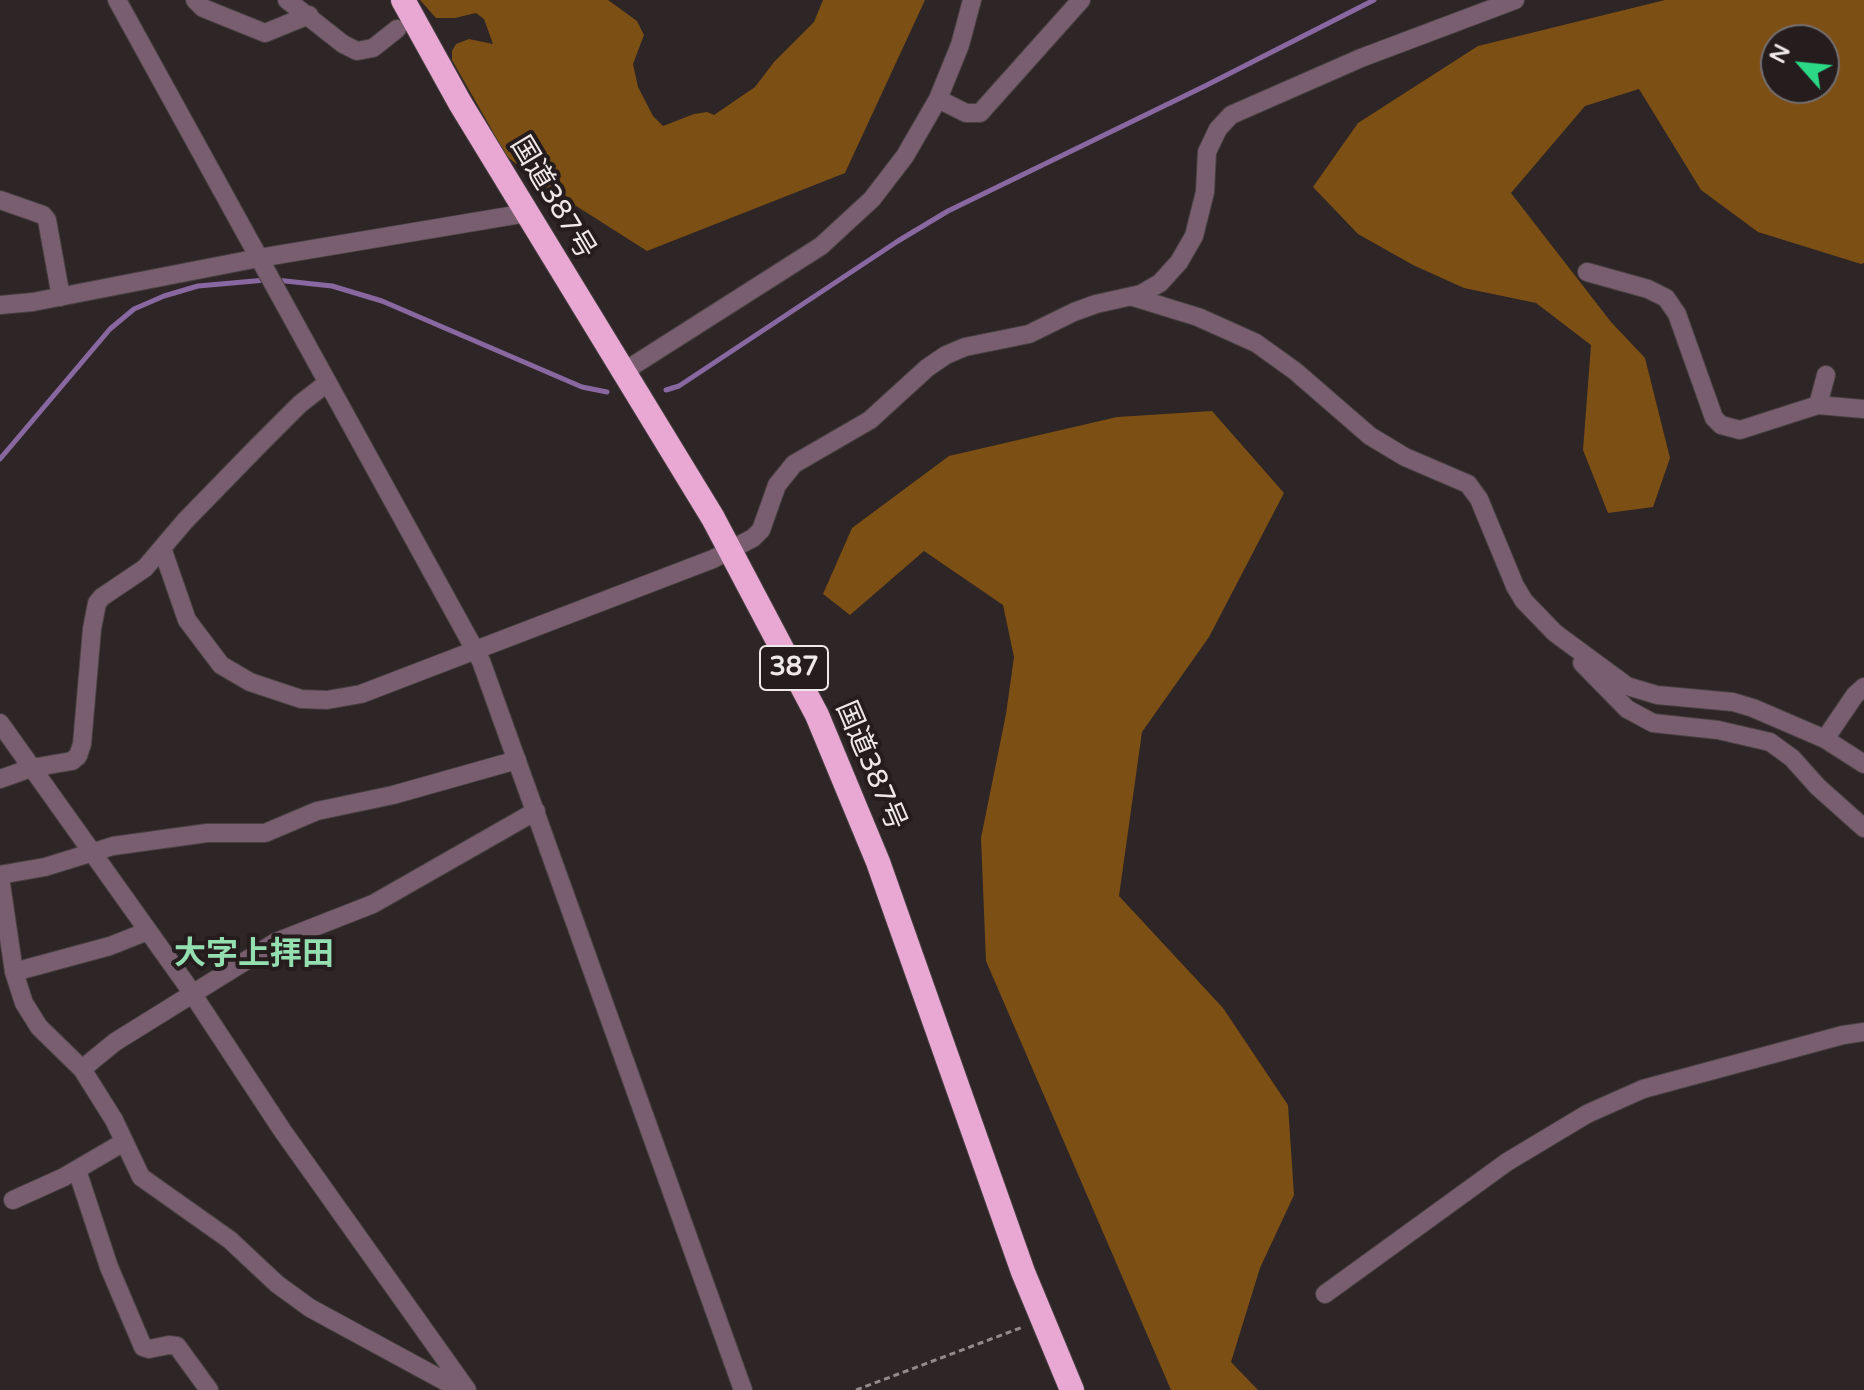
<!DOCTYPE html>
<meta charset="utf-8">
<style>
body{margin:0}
#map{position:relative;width:1864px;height:1390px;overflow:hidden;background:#2d2526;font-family:"Varela Round",sans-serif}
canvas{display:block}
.north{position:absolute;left:1760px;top:24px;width:80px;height:80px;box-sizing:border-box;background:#241c1d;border:2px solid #756e6f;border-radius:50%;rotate:297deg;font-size:22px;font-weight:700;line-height:32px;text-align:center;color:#eee8e9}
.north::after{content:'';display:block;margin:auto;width:28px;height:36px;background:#2ad885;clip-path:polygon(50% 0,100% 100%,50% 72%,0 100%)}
</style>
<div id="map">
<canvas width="1864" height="1390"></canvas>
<div class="north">N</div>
</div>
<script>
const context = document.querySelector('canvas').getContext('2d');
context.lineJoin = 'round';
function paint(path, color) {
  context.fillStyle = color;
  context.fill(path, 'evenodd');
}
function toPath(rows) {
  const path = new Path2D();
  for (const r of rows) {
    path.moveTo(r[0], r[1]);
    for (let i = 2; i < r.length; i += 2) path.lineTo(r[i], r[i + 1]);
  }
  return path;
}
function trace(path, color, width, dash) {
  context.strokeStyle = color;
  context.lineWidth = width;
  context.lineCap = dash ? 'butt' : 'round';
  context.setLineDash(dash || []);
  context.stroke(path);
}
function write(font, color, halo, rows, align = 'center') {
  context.font = font + ' "Varela Round","Noto Sans JP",sans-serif';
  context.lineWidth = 8;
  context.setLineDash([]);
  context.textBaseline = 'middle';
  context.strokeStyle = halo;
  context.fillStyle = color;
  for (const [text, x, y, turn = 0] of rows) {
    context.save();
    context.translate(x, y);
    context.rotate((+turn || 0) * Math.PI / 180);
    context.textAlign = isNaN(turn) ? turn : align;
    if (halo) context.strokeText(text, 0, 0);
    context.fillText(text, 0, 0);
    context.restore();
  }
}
const forest = toPath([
 [420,0,608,0,637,21,644,35,633,64,638,87,653,116,663,126,694,114,707,112,714,115,755,87,774,62,814,22,823,0,925,0,845,173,647,251,540,183,494,146,492,130,452,60,452,51,456,44,469,39,493,44,484,19,476,13,455,18,436,18],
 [1665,0,1864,0,1864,263,1861,264,1758,232,1701,190,1639,89,1585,106,1511,193,1611,322,1645,358,1670,458,1653,507,1608,513,1583,450,1591,345,1536,303,1464,288,1413,265,1358,234,1313,187,1358,123,1478,46],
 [1776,40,1824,40,1824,88,1776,88],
 [1212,411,1284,493,1209,637,1142,732,1119,896,1223,1008,1288,1105,1294,1195,1260,1268,1231,1362,1258,1390,1171,1390,986,961,981,838,1006,714,1014,657,1003,605,924,551,850,615,823,594,852,528,949,456,1117,417]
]);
const stream = toPath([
 [276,280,332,286,382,301,582,387,607,392],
 [666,390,679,386,898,241,948,211,1205,86,1374,0],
 [0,459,110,329,134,309,164,296,198,286,266,280]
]);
const path = toPath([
 [856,1390,1023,1327]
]);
const minor = toPath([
 [117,0,481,661,743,1390],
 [195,0,203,8,265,33,309,15],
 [287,0,343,44,357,51,373,48,397,29],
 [938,99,966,113,980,113,1081,0],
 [0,200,43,215,47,220,61,297],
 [1587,272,1648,289,1666,298,1677,314,1714,418,1721,425,1740,430,1818,405,1864,409],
 [1133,297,1198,317,1256,343,1295,371,1370,436,1405,457,1468,484,1479,499,1515,586,1524,601,1555,633,1627,686,1657,695,1733,702,1753,708,1825,739,1855,695,1864,687],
 [0,305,33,302,259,258,527,213],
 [623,372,821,246,872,199,905,156,938,99,960,45,972,0],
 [1818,405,1826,375],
 [162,548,187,620,221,665,250,682,301,699,327,700,361,694,713,559,753,538,761,530,777,485,794,464,870,420,927,368,946,355,965,347,1029,334,1074,312,1096,304,1141,294,1160,283,1179,262,1194,236,1205,192,1207,152,1218,129,1231,115,1361,58,1515,0],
 [1582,663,1627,709,1653,723,1718,730,1770,742,1792,758,1818,787,1864,828],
 [0,723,186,984,282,1130,467,1390],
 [1825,739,1864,764],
 [0,779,31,768,72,761,78,756,82,744,92,629,97,603,102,597,145,568,185,521,257,447,300,404,327,383],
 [0,875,45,867,113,846,207,833,265,833,317,811,393,795,517,760],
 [0,877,14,972,24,1003,39,1027,82,1069,114,1120,141,1177,230,1240,277,1284,310,1308,461,1390],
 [14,972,110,946,148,931],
 [82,1069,115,1042,276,942,373,904,536,811],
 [77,1170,109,1267,143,1347,149,1349,169,1345,177,1346,209,1390],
 [13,1200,64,1177,124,1142],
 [1325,1294,1507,1162,1587,1114,1643,1089,1843,1035,1864,1032]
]);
const highway = toPath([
 [403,0,460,103,713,518,817,715,878,862,1023,1272,1072,1390]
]);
const shields = [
 [794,668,68]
];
const shieldNames = [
 ["387",794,668]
];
const streetNames = [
 ["国道387号",552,198,59],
 ["国道387号",870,766,67]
];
const quarterNames = [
 ["大字上拝田",254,956]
];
paint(forest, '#7c4f14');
trace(stream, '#8968a1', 5);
trace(minor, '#484041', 20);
trace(highway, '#484041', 26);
trace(path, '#928b8c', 3, [6, 4]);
trace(minor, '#785e6f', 18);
trace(highway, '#e8a8d3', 24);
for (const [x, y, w] of shields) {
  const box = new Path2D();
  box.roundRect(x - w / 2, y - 22, w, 44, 6);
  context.fillStyle = '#241c1d';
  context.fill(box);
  trace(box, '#eee8e9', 2);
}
write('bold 26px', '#eee8e9', null, shieldNames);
write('28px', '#eee8e9', '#241c1d', streetNames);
write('bold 32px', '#94dfb0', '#241c1d', quarterNames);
</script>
